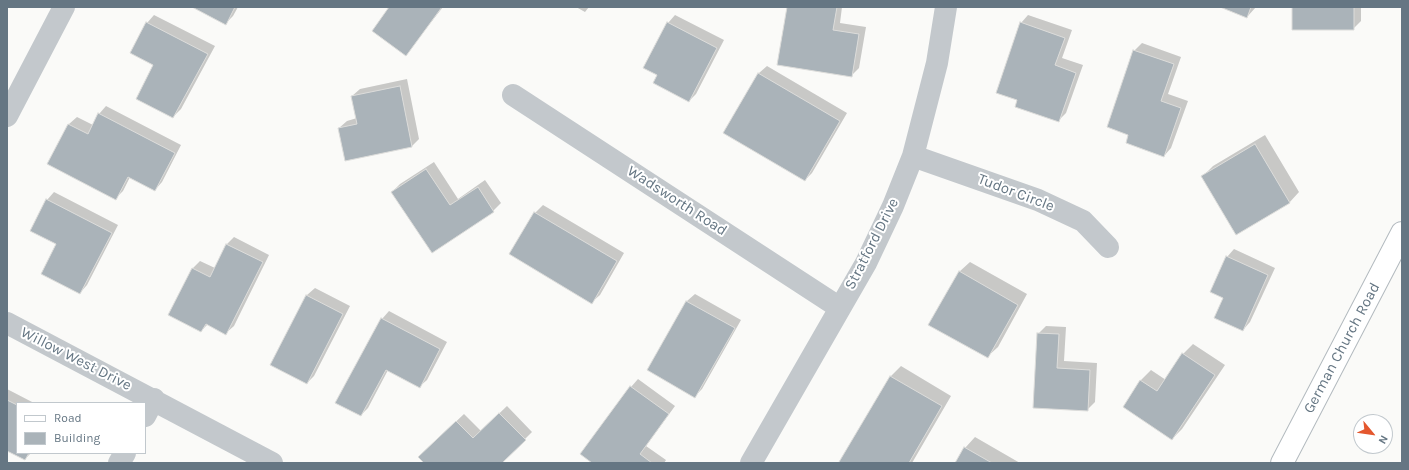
<!DOCTYPE html>
<style>
body{margin:0}
#map{position:relative;width:1409px;height:470px;overflow:hidden;background:#fafaf8;font-family:Karla,sans-serif}
canvas{display:block}
.frame{position:absolute;inset:0;border:8px solid #657683;pointer-events:none}
.legend{position:absolute;left:16px;top:402px;width:130px;height:52px;box-sizing:border-box;background:#fff;border:1px solid #c1c8cd;margin:0;padding:5px 7px;list-style:none;font-size:12px;color:#657683}
.legend li{display:flex;align-items:center;gap:8px;height:20px}
.legend b{width:20px;border:1px solid #c1c8cd}
.north{position:absolute;left:1353px;top:414px;width:40px;height:40px;box-sizing:border-box;background:#fff;border:1px solid #c1c8cd;border-radius:50%;rotate:119deg;font-size:11px;font-weight:700;line-height:16px;text-align:center;color:#657683}
.north::after{content:'';display:block;margin:auto;width:14px;height:18px;background:#e4572e;clip-path:polygon(50% 0,100% 100%,50% 72%,0 100%)}
</style>
<div id="map">
<canvas width="1409" height="470"></canvas>
<div class="frame"></div>
<ul class="legend">
<li><b style="height:5px;background:#fff"></b>Road</li>
<li><b style="height:11px;background:#aab3b9"></b>Building</li>
</ul>
<div class="north">N</div>
</div>
<script>
const context = document.querySelector('canvas').getContext('2d');
context.lineJoin = 'round';
function paint(path, color) {
  context.fillStyle = color;
  context.fill(path, 'evenodd');
}
function toPath(rows) {
  const path = new Path2D();
  for (const r of rows) {
    path.moveTo(r[0], r[1]);
    for (let i = 2; i < r.length; i += 2) path.lineTo(r[i], r[i + 1]);
  }
  return path;
}
function trace(path, color, width, dash) {
  context.strokeStyle = color;
  context.lineWidth = width;
  context.lineCap = dash ? 'butt' : 'round';
  context.setLineDash(dash || []);
  context.stroke(path);
}
function write(font, color, halo, rows, align = 'center') {
  context.font = font + ' Karla,sans-serif';
  context.lineWidth = 4;
  context.setLineDash([]);
  context.textBaseline = 'middle';
  context.strokeStyle = halo;
  context.fillStyle = color;
  for (const [text, x, y, turn = 0] of rows) {
    context.save();
    context.translate(x, y);
    context.rotate((+turn || 0) * Math.PI / 180);
    context.textAlign = isNaN(turn) ? turn : align;
    if (halo) context.strokeText(text, 0, 0);
    context.fillText(text, 0, 0);
    context.restore();
  }
}
const shadow = toPath([
 [194,7,238,7,233,16,226,23],
 [390,7,443,7,406,54],
 [576,7,589,7,585,12],
 [788,7,842,7,840,23,866,27,859,68,851,76],
 [1223,7,1256,7,1247,17],
 [1293,7,1361,7,1361,21,1353,29],
 [154,15,215,46,181,109,173,117,154,64,147,23],
 [675,15,724,40,696,94,689,101,658,74,668,23],
 [1028,15,1072,30,1062,58,1083,65,1066,113,1059,120,1021,23],
 [1142,43,1181,57,1168,94,1188,101,1171,148,1164,156,1130,134,1134,51],
 [767,66,847,113,812,173,805,180,724,133,759,73],
 [407,79,419,139,412,146,346,160,339,128,347,121,357,118,352,96,360,89],
 [106,106,181,145,162,182,155,190,130,177,123,191,115,199,48,164,69,124,77,117,93,125,99,114],
 [1265,135,1299,192,1289,203,1203,176,1213,166],
 [434,162,458,199,485,180,501,203,493,211,432,251,392,192,400,184],
 [54,192,118,225,87,285,80,293,57,244,47,200],
 [543,205,624,253,600,295,592,302,535,213],
 [234,237,269,255,234,326,226,333,208,324,201,331,169,315,193,268,200,261,215,268,227,244],
 [1234,249,1275,268,1250,322,1243,330,1224,298,1227,257],
 [970,262,1027,294,998,347,987,357,959,272],
 [315,288,350,306,314,376,307,383,271,365,307,295],
 [695,294,741,320,702,389,695,396,648,369,687,301],
 [389,311,447,342,427,380,419,387,388,370,368,408,361,415,382,319],
 [1046,326,1066,327,1064,361,1097,363,1095,402,1087,410,1034,407,1038,334],
 [1193,344,1225,365,1182,429,1172,439,1124,407,1141,380,1151,370,1166,380,1183,354],
 [901,366,951,396,912,463,843,463,841,462,891,376],
 [638,379,675,406,646,446,666,460,664,463,594,463,631,387],
 [7,389,34,403,17,403,17,453,31,453,25,459,7,450],
 [507,406,532,432,501,463,426,463,427,449,464,414,481,431],
 [975,437,1020,463,956,463,965,448]
]);
const building = toPath([
 [192,7,235,7,226,25,192,7],
 [389,7,442,7,406,56,372,31,389,7],
 [787,7,837,7,833,30,859,34,852,77,777,65,787,7],
 [1220,7,1251,7,1247,18,1220,7],
 [1292,7,1354,7,1354,30,1292,30,1292,7],
 [146,22,208,54,173,118,136,99,153,65,130,53,146,22],
 [667,22,717,48,689,102,653,83,657,75,643,68,667,22],
 [1020,22,1065,38,1055,65,1076,73,1059,122,1015,107,1017,100,996,93,1020,22],
 [1133,50,1174,64,1161,101,1181,108,1164,157,1126,143,1128,135,1107,127,1133,50],
 [758,73,840,121,805,181,723,133,758,73],
 [400,86,412,147,345,161,338,128,357,124,351,96,400,86],
 [98,113,175,153,155,191,128,177,116,200,47,164,68,124,88,134,98,113],
 [1255,144,1290,203,1236,235,1201,176,1255,144],
 [426,169,450,205,478,187,494,212,432,253,391,192,426,169],
 [46,199,112,233,80,294,41,274,56,244,30,231,46,199],
 [534,212,617,261,592,304,509,254,534,212],
 [226,244,263,262,226,335,206,324,201,332,168,315,192,268,210,277,226,244],
 [1226,256,1268,275,1243,331,1214,318,1223,298,1210,292,1226,256],
 [959,271,1018,305,988,358,928,325,959,271],
 [306,295,343,314,307,384,270,365,306,295],
 [686,301,735,328,695,398,647,370,686,301],
 [381,318,440,349,420,388,386,370,361,416,335,403,381,318],
 [1037,333,1059,334,1057,368,1090,370,1088,411,1033,408,1037,333],
 [1182,353,1215,375,1172,440,1123,407,1140,380,1157,391,1182,353],
 [890,376,942,406,909,463,841,463,839,462,890,376],
 [630,386,669,414,640,454,652,463,592,463,580,454,630,386],
 [7,400,17,405,17,453,29,453,25,460,7,451,7,400],
 [499,413,526,440,502,463,424,463,418,457,456,421,473,438,499,413],
 [964,447,992,463,955,463,964,447]
]);
const street = toPath([
 [513,95,840,308],
 [7,116,64,7],
 [913,156,1038,200,1083,221,1108,247],
 [7,323,272,463],
 [145,416,154,399],
 [119,463,125,453],
 [751,463,866,263,893,206,913,156,937,63,946,7]
]);
const secondary = toPath([
 [1282,463,1402,233]
]);
const streetNames = [
 ["Tudor Circle",1016,193,21],
 ["Wadsworth Road",677,201,33],
 ["Stratford Drive",872,244,-63],
 ["German Church Road",1342,348,-62],
 ["Willow West Drive",76,359,27]
];
paint(shadow, '#0003');
paint(building, '#aab3b9');
trace(building, '#dcdcda', 1);
trace(secondary, '#b3babf', 24);
trace(street, '#c3c8cc', 22);
trace(secondary, '#fff', 22);
write('15px', '#657683', '#fff', streetNames);
</script>
